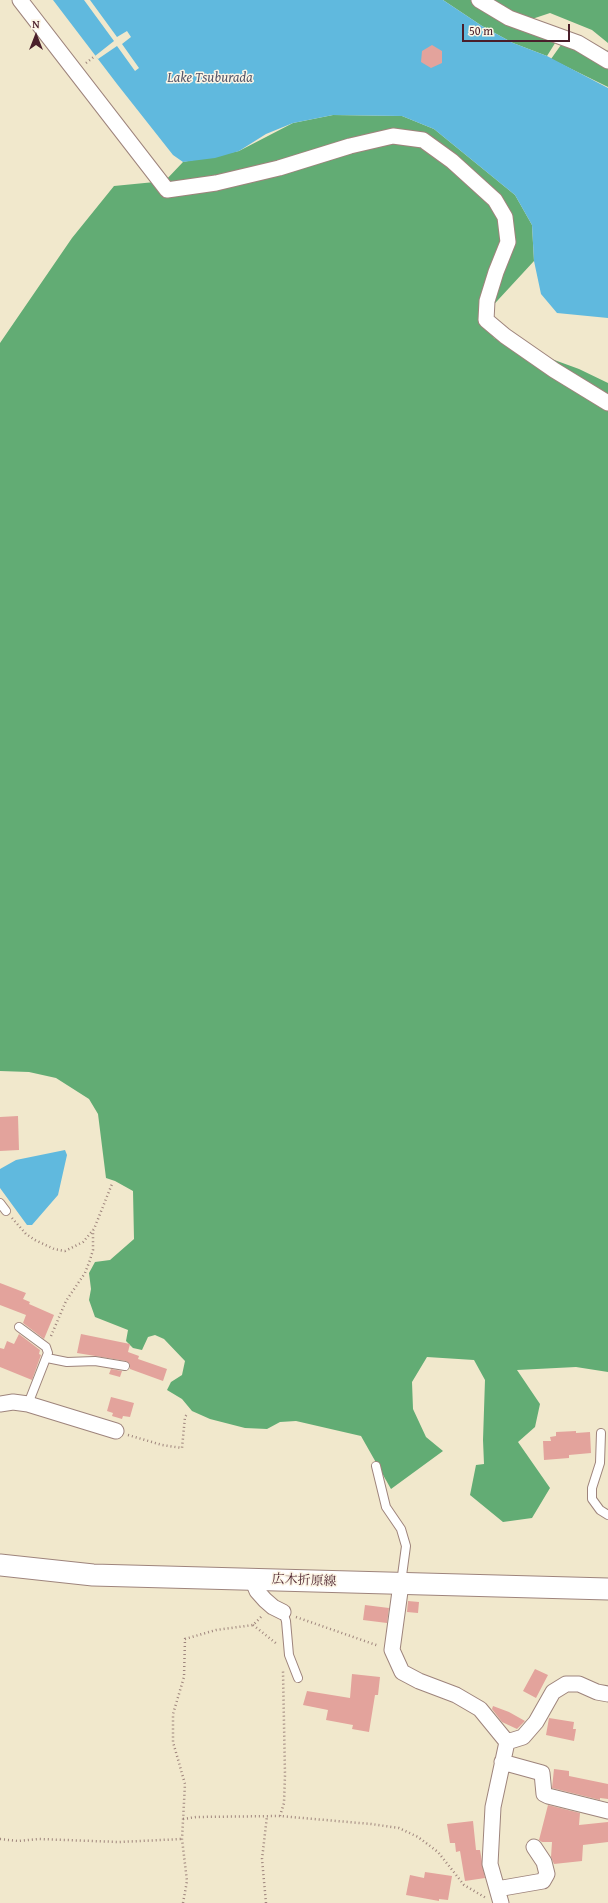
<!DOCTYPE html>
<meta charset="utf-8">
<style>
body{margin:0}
#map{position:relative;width:608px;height:1903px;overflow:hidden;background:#f1e8cc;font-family:"Gentium Book Plus",serif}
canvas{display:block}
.north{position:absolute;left:16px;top:16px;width:40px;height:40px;-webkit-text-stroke:3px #fcf5e5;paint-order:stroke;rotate:0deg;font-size:11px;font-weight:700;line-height:16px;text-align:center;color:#4a1f2b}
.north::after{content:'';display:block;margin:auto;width:14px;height:18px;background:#4a1f2b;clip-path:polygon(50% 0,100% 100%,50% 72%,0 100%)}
.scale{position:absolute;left:462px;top:24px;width:108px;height:18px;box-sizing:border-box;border:2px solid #4a1f2b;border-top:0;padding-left:5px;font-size:12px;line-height:14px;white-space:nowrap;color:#4a1f2b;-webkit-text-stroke:3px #fcf5e5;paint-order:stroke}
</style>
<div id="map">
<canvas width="608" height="1903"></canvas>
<div class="north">N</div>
<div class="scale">50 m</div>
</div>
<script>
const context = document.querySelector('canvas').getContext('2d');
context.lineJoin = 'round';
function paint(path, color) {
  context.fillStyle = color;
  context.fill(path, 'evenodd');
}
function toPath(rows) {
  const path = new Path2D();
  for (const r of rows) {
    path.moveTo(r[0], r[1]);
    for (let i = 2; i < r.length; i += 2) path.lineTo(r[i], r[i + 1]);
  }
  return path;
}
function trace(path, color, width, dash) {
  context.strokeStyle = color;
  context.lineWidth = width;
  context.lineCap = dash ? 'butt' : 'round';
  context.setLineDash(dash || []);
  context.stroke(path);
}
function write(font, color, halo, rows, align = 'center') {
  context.font = font + ' "Gentium Book Plus","Noto Serif JP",serif';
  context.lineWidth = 3;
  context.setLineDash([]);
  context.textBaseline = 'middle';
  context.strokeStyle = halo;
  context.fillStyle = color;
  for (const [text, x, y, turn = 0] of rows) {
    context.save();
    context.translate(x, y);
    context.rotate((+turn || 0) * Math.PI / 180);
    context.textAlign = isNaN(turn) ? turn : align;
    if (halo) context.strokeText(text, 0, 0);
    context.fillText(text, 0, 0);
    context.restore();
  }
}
const forest = toPath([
 [443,0,608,0,608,43,592,30,550,13,517,24,557,40,547,56,513,43,482,26],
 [563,42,600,62,608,50,608,87,551,59],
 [333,115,402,116,434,129,515,195,532,225,534,261,486,313,494,338,579,369,608,383,608,1372,576,1367,517,1370,540,1404,535,1427,518,1442,550,1488,532,1518,503,1522,470,1495,476,1465,484,1464,483,1440,485,1380,474,1360,427,1357,412,1382,413,1409,426,1437,443,1451,391,1489,361,1436,296,1421,280,1422,267,1429,245,1428,210,1419,192,1411,182,1399,167,1390,171,1382,182,1375,185,1361,164,1339,155,1335,148,1337,142,1350,133,1348,126,1341,128,1330,95,1317,89,1300,91,1289,89,1273,95,1262,110,1260,134,1239,133,1191,115,1181,106,1178,98,1114,89,1099,56,1078,29,1072,0,1071,0,343,72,238,114,186,165,181,183,162,239,151,293,123]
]);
const water = toPath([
 [53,0,443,0,482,26,513,43,547,56,608,88,608,318,557,313,541,294,534,261,532,225,515,195,434,129,402,116,333,115,293,123,266,134,239,151,215,158,183,162,173,155,117,84],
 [65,1150,67,1155,58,1195,32,1225,27,1225,0,1188,0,1169,16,1160]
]);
const pier = toPath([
 [84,0,90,0,117,37,127,31,131,37,122,44,139,68,135,71,117,46,98,59,95,56,114,41]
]);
const building = toPath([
 [432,45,442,51,442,63,431,68,421,62,422,51],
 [18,1116,19,1150,0,1151,0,1117],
 [0,1283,26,1293,23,1299,30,1302,29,1304,54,1315,44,1339,23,1323,26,1315,0,1305],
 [19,1334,40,1350,39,1354,41,1355,32,1380,0,1367,0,1348,4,1349,7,1341,14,1344],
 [81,1334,130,1344,128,1352,139,1356,138,1359,167,1369,163,1381,130,1369,130,1364,126,1361,77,1353],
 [111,1369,122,1371,120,1377,109,1374],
 [111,1397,134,1403,130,1417,123,1416,122,1419,112,1416,113,1413,107,1411],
 [576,1431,576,1433,590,1432,591,1453,569,1455,569,1458,544,1460,543,1441,551,1441,550,1437,556,1436,556,1432],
 [408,1601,419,1602,418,1613,407,1612],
 [365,1605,389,1608,387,1623,363,1620],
 [535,1669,548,1675,536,1698,523,1691],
 [352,1674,380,1677,378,1695,375,1695,369,1732,352,1729,353,1725,326,1720,328,1710,303,1705,307,1691,350,1698],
 [493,1706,509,1712,525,1721,517,1729,502,1722,492,1709],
 [549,1718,574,1722,573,1729,576,1729,574,1741,546,1735],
 [554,1769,569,1771,569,1776,608,1784,608,1799,600,1798,600,1800,552,1788],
 [548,1805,580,1813,579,1825,608,1822,608,1842,583,1845,582,1861,554,1864,551,1857,552,1842,542,1842,539,1840],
 [473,1821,476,1850,480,1850,485,1878,465,1881,460,1851,456,1852,455,1843,450,1843,447,1824],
 [425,1872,452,1876,448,1900,439,1899,439,1901,406,1895,410,1875,424,1878]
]);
const path = toPath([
 [86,63,95,56],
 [12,1218,26,1234,35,1240,54,1249,65,1251,83,1242,94,1229,112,1184],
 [51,1336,66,1301,85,1273,90,1260,93,1250,93,1230],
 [128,1435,162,1445,182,1448,185,1417,187,1414],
 [296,1617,379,1646],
 [253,1625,277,1644],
 [280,1816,284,1803,285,1775,283,1671],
 [183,1819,196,1817,280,1816,371,1824,399,1828,418,1837,438,1852,464,1885,486,1898],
 [0,1839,18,1841,39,1839,119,1842,182,1839],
 [183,1903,187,1881,182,1839,185,1784,173,1742,173,1714,184,1677,185,1639,216,1630,253,1625,263,1615],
 [266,1903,262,1859,267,1816]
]);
const service = toPath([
 [0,1203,6,1211],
 [19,1327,46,1347,48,1353,28,1404],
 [47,1358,67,1362,95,1361,125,1366],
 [601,1433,600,1463,592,1488,592,1499,600,1510,608,1515],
 [376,1466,386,1507,401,1529,406,1546,401,1583],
 [283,1612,286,1621,289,1655,298,1678]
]);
const minor = toPath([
 [20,0,167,190,216,183,279,168,350,146,393,136,423,140,452,161,495,200,505,217,508,242,496,272,487,301,486,320,505,336,554,370,608,403],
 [479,0,509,18,578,43,608,61],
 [0,1404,13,1402,28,1404,116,1431],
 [252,1579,257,1591,265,1600,273,1607,283,1612],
 [401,1584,392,1650,402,1672,419,1681,456,1695,480,1709,507,1742],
 [507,1742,523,1737,536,1722,553,1692,566,1684,579,1684,597,1692,608,1694],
 [502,1762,542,1773,544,1794,548,1796,608,1811],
 [497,1889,543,1881,547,1874,544,1862,534,1847],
 [501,1903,490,1864,493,1807,507,1742]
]);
const secondary = toPath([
 [0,1565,93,1575,608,1589]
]);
const streetNames = [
 ["広木折原線",304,1581,2]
];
const waterNames = [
 ["Lake Tsuburada",210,78]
];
paint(forest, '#62ac74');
paint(water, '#60b9de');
paint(pier, '#f1e8cc');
paint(building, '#e3a39c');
trace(service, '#9e847c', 10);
trace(minor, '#9e847c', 17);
trace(secondary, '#9e847c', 23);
trace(path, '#9e847c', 2.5, [1, 3]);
trace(service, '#fff', 8);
trace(minor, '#fff', 15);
trace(secondary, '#fff', 21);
write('13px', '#4a1f2b', '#fcf5e5', streetNames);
write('italic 14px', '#52556a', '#fcf5e5', waterNames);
</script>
